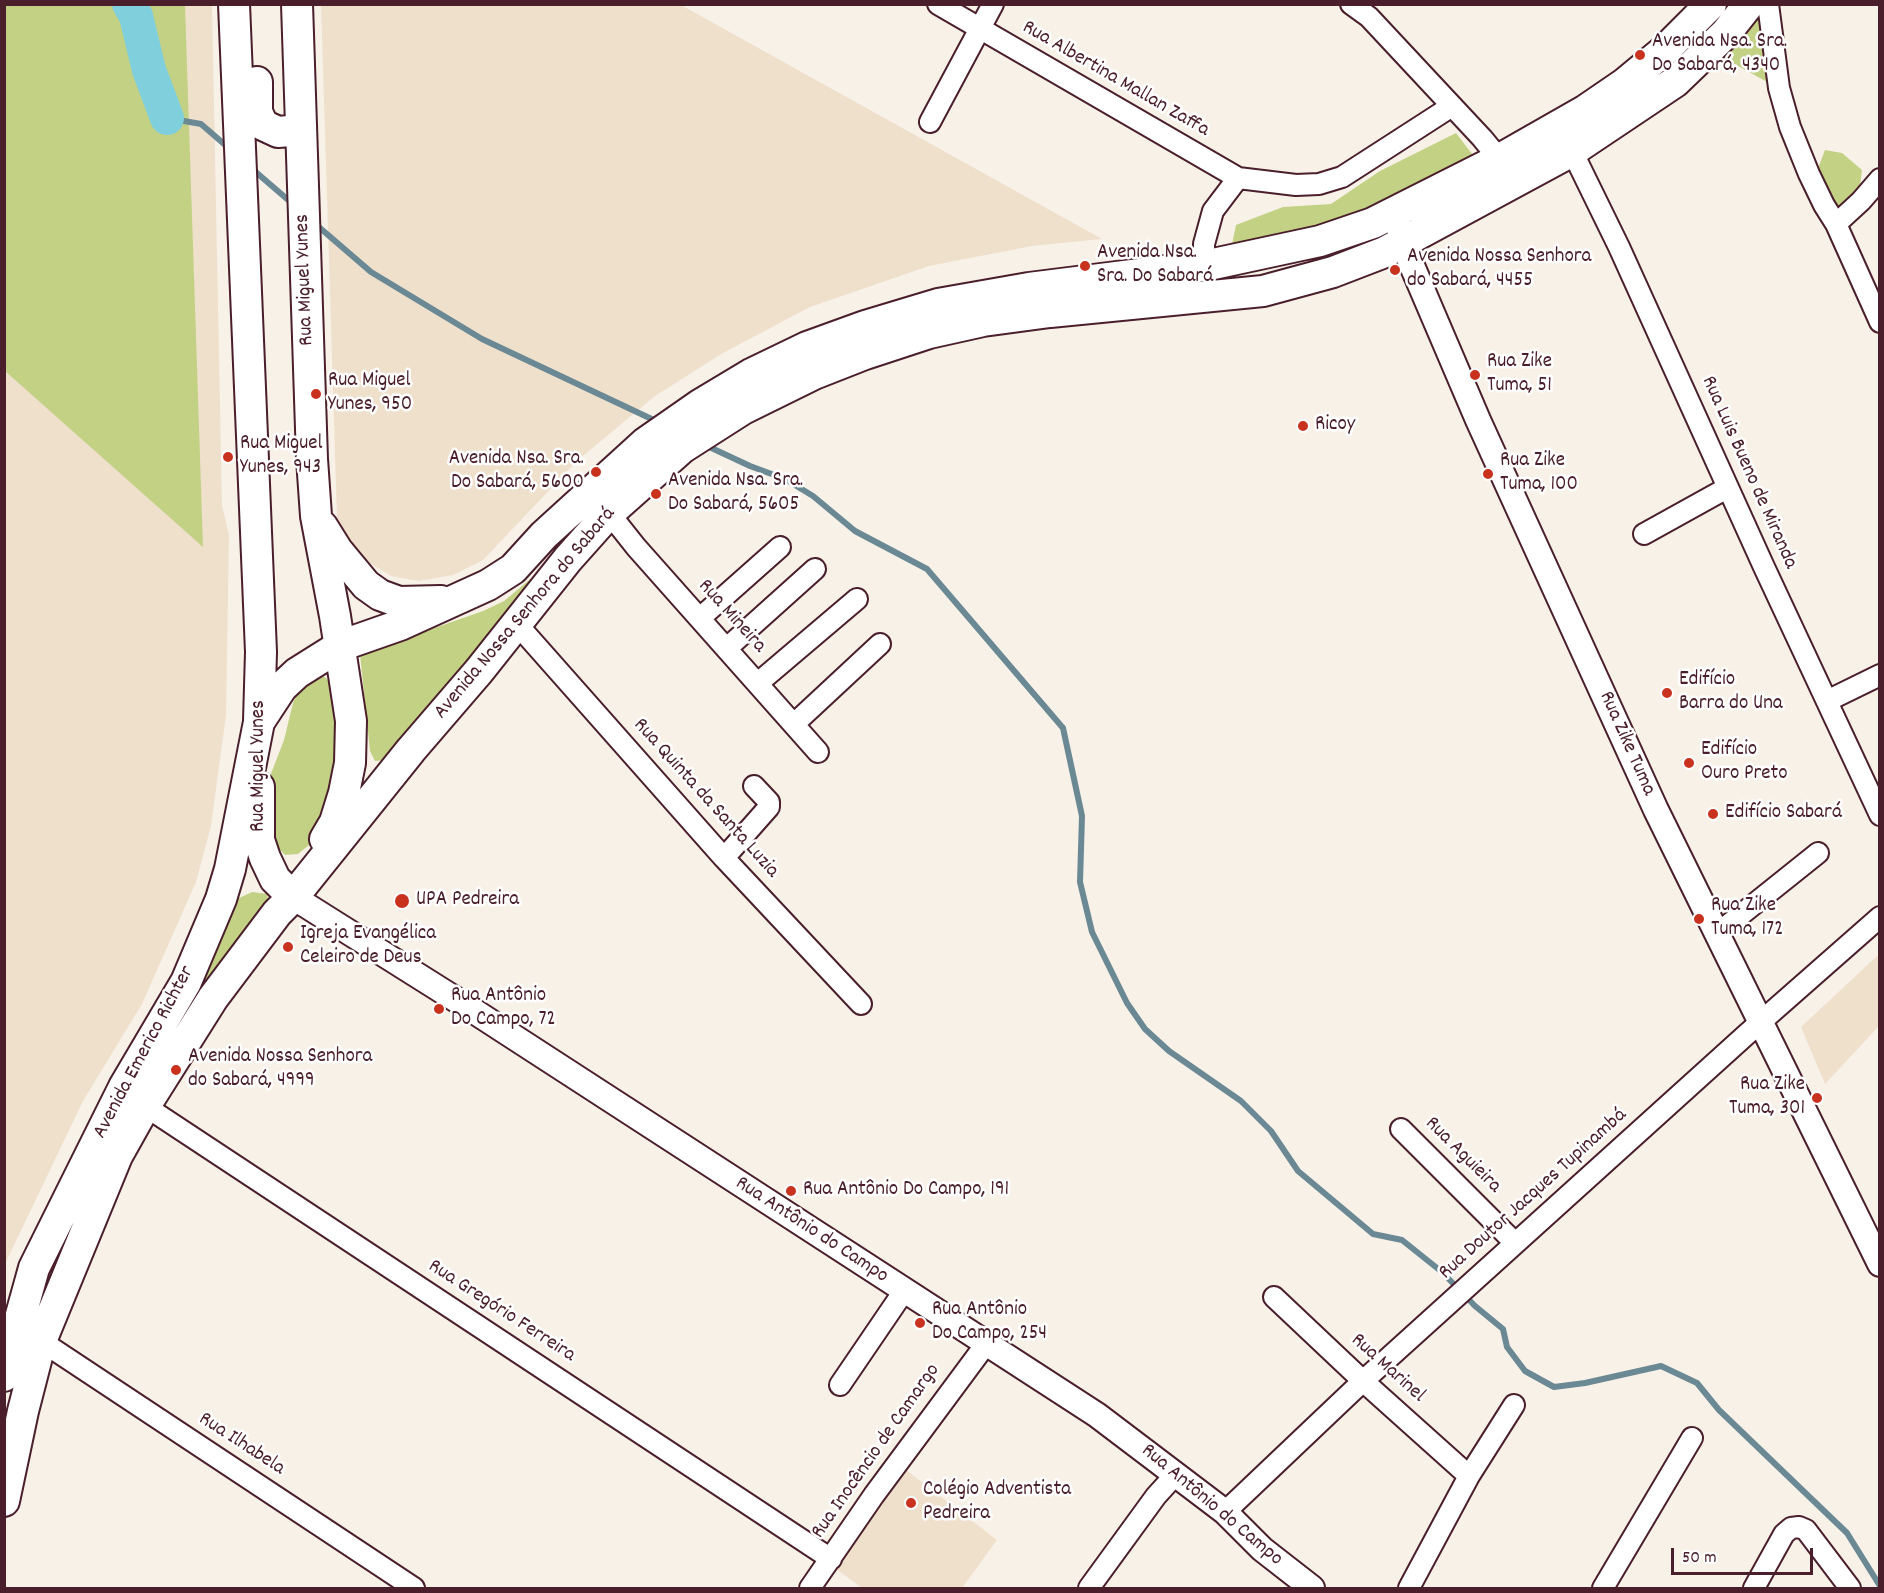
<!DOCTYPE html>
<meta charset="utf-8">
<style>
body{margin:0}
#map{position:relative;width:1884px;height:1593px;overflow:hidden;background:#f8f1e8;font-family:Dekko,sans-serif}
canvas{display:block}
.frame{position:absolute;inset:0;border:6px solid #4a1f2b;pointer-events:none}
.scale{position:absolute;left:1671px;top:1548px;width:142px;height:27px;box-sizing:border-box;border:3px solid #4a1f2b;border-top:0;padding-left:8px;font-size:18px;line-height:21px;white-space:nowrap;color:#4a1f2b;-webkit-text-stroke:4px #fff;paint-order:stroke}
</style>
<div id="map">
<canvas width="1884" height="1593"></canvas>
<div class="frame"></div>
<div class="scale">50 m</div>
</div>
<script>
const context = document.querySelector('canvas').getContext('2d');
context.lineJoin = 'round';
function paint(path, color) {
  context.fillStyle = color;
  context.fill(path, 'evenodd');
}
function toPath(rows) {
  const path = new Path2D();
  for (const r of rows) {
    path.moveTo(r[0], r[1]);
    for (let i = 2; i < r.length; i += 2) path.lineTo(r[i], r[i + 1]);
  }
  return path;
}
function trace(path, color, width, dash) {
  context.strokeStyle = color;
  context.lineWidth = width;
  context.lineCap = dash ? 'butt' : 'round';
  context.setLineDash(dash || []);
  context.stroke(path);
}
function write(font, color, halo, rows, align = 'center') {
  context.font = font + ' Dekko,sans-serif';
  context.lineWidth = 5;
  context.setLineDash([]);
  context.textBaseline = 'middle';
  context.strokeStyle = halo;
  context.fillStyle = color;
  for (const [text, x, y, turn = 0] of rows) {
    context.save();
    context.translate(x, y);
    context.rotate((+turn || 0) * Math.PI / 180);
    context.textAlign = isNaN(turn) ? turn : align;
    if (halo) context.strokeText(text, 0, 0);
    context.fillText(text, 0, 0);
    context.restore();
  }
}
const built = toPath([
 [5,5,212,5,222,505,229,535,226,715,211,826,196,882,142,1004,83,1101,5,1264],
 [321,5,681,5,1102,239,1032,246,929,266,810,307,723,353,655,396,578,460,483,560,453,575,419,581,391,576,368,562,346,535,337,518],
 [1877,956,1880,958,1879,1026,1825,1084,1801,1027],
 [901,1466,997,1540,962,1588,862,1588,828,1563]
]);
const green = toPath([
 [5,4,185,5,203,547,5,371],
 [1763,6,1769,83,1720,56],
 [1456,133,1479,163,1368,218,1231,249,1236,225,1283,207,1331,204,1380,171],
 [1825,150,1842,153,1862,170,1859,195,1835,215,1815,176],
 [534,576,538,580,385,760,375,761,370,751,360,654,483,611,504,601],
 [312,677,325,677,335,689,340,761,314,841,298,854,285,855,264,833,267,784,284,740,293,703,300,687],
 [252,892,267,894,269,905,225,957,197,998,192,996,228,914,237,899]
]);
const stream = toPath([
 [167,118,201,124,231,150],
 [250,167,294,205],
 [313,222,371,272,482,339,658,422],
 [705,445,750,466,785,479,813,496,855,531,927,569,1063,728,1082,816,1080,882,1092,932,1127,1003,1145,1029,1169,1051,1241,1101,1271,1131,1298,1171,1373,1234,1402,1240,1442,1272,1475,1306,1503,1329,1507,1347,1525,1371,1554,1387,1585,1383,1661,1366,1697,1383,1719,1410,1847,1533,1880,1586]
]);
const river = toPath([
 [129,4,136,16,149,70,167,118]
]);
const minor = toPath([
 [938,4,1238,178,1296,185,1319,184,1342,177,1452,106],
 [1351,4,1369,17,1482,138,1506,167],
 [1768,4,1779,88,1790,127,1809,174,1824,205,1836,224,1880,322],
 [930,122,993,4],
 [1572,151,1619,247,1764,567,1880,815],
 [1836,224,1861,201,1880,179],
 [1204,266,1204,244,1213,211,1238,178],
 [609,513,636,547,818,752],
 [1644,534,1727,488],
 [700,618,780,547],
 [516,623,724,858,861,1004],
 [727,648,815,569],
 [758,683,857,599],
 [1827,701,1880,675],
 [794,724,880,644],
 [724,858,769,807,769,802,754,786],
 [1718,933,1818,853],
 [145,1106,831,1559],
 [1401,1129,1515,1243],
 [1274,1297,1363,1381,1469,1476],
 [41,1341,414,1588],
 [840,1385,904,1291],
 [1225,1512,1363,1381,1747,1034,1880,917],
 [810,1588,874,1495,986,1344],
 [1089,1588,1156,1496,1176,1474],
 [1409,1588,1469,1476,1514,1405],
 [1603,1588,1692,1438],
 [1754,1588,1784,1534,1791,1528,1799,1527,1806,1530,1850,1588]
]);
const tertiary = toPath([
 [1394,214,1410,261,1478,420,1656,810,1880,1264],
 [293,897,463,1004,1097,1415,1225,1512,1262,1549,1312,1588]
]);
const primary = toPath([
 [234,4,261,652,259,721],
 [297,4,312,459,316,516,335,616,351,721,350,763,344,793,335,822,325,839],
 [257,82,257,112,263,125,278,132,301,130],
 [322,526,337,550,366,585,380,595,399,602,441,601],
 [259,787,259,840,265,858,275,879,293,897],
 [4,1376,34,1268,124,1087,186,982,221,899,230,869,259,722,282,687,297,673,340,646,400,625,488,585,513,569,544,535,645,443,701,404,751,374,807,347,865,326,938,304,1029,288,1204,266,1320,241,1373,223,1500,159,1586,110,1624,84,1665,50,1711,4],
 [4,1501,23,1411,41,1341,117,1156,145,1106,213,998,277,913,293,897,411,750,479,671,568,559,609,513,682,448,743,409,814,374,865,354,929,333,983,321,1050,312,1263,291,1333,272,1385,252,1572,151,1675,82,1726,33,1749,4]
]);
const markers = [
 [1640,55,6,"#c8321e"],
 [1085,266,6,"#c8321e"],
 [1395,270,6,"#c8321e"],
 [1475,375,6,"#c8321e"],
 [316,394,6,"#c8321e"],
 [1303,426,6,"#c8321e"],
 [228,457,6,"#c8321e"],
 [596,472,6,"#c8321e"],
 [1488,474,6,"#c8321e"],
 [656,494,6,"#c8321e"],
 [1667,693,6,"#c8321e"],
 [1689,763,6,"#c8321e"],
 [1713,814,6,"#c8321e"],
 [402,901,8,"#c8321e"],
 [1699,919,6,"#c8321e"],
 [288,947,6,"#c8321e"],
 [439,1009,6,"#c8321e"],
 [176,1070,6,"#c8321e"],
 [1817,1098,6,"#c8321e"],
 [791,1191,6,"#c8321e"],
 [920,1323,6,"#c8321e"],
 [911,1503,6,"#c8321e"]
];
const poiNames = [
 ["Avenida Nsa. Sra.",1652,43],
 ["Do Sabará, 4340",1652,67],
 ["Avenida Nsa.",1097,254],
 ["Sra. Do Sabará",1097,278],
 ["Avenida Nossa Senhora",1407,258],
 ["do Sabará, 4455",1407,282],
 ["Rua Zike",1487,363],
 ["Tuma, 51",1487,387],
 ["Rua Miguel",328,382],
 ["Yunes, 950",328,406],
 ["Ricoy",1315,426],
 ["Rua Miguel",240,445],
 ["Yunes, 943",240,469],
 ["Avenida Nsa. Sra.",584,460,"right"],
 ["Do Sabará, 5600",584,484,"right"],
 ["Rua Zike",1500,462],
 ["Tuma, 100",1500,486],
 ["Avenida Nsa. Sra.",668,482],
 ["Do Sabará, 5605",668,506],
 ["Edifício",1679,681],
 ["Barra do Una",1679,705],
 ["Edifício",1701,751],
 ["Ouro Preto",1701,775],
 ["Edifício Sabará",1725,814],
 ["UPA Pedreira",416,901],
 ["Rua Zike",1711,907],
 ["Tuma, 172",1711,931],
 ["Igreja Evangélica",300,935],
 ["Celeiro de Deus",300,959],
 ["Rua Antônio",451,997],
 ["Do Campo, 72",451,1021],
 ["Avenida Nossa Senhora",188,1058],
 ["do Sabará, 4999",188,1082],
 ["Rua Zike",1805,1086,"right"],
 ["Tuma, 301",1805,1110,"right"],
 ["Rua Antônio Do Campo, 191",803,1191],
 ["Rua Antônio",932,1311],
 ["Do Campo, 254",932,1335],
 ["Colégio Adventista",923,1491],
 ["Pedreira",923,1515]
];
const streetNames = [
 ["Rua Albertina Mallan Zaffa",1115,80,30],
 ["Rua Miguel Yunes",306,280,-92],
 ["Rua Luis Bueno de Miranda",1748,473,66],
 ["Avenida Nossa Senhora do Sabará",526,614,-50],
 ["Rua Mineira",731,617,48],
 ["Rua Zike Tuma",1626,744,66],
 ["Rua Miguel Yunes",260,766,-90],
 ["Rua Quinta da Santa Luzia",705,799,48],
 ["Avenida Emerico Richter",145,1053,-62],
 ["Rua Aguieira",1462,1156,45],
 ["Rua Doutor Jacques Tupinambá",1534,1195,-42],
 ["Rua Antônio do Campo",811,1231,33],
 ["Rua Gregório Ferreira",501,1312,33],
 ["Rua Marinel",1387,1369,42],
 ["Rua Ilhabela",241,1445,33],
 ["Rua Inocêncio de Camargo",877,1452,-55],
 ["Rua Antônio do Campo",1211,1506,40]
];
paint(built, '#efe0cc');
paint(green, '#c3d185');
trace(stream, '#6a8995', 6);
trace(river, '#80cfdc', 34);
trace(minor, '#4a1f2b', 24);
trace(tertiary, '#4a1f2b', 28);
trace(primary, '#4a1f2b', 34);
trace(minor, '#fff', 20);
trace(tertiary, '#fff', 24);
trace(primary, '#fff', 30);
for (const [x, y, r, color] of markers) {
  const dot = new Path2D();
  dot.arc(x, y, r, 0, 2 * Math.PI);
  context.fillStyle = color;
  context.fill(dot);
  trace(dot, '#fff', 2);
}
write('21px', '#4a1f2b', '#fff', poiNames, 'left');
write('21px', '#4a1f2b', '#fff', streetNames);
</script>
